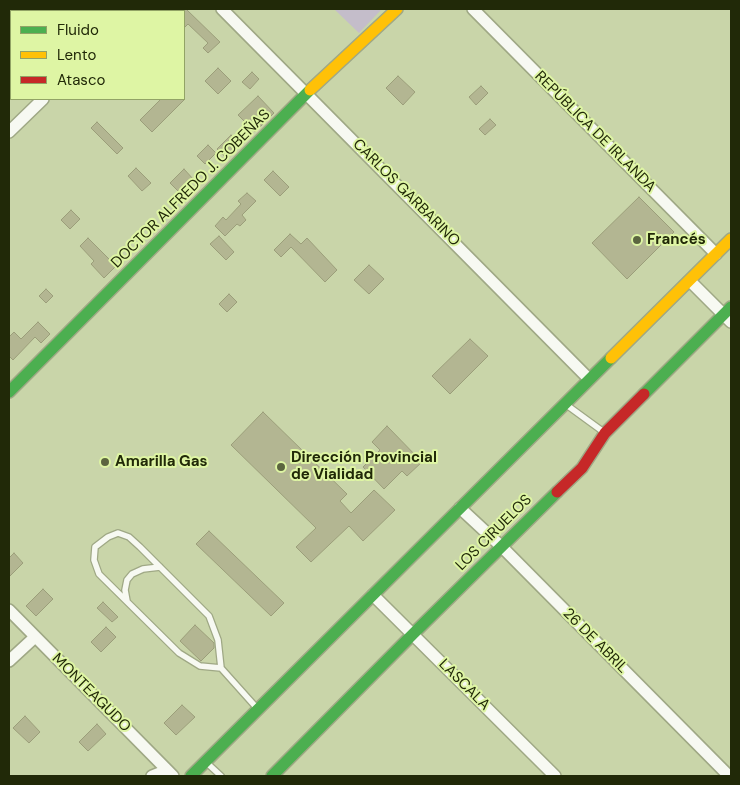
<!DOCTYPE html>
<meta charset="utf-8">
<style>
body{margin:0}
#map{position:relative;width:740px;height:785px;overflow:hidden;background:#c9d5a9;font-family:"DM Sans",sans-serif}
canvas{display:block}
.frame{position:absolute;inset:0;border:10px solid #212908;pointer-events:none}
.legend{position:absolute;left:10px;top:10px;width:175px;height:90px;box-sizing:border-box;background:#def5a4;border:1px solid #92a366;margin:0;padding:6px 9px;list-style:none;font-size:15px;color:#212908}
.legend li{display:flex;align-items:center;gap:10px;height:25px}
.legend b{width:25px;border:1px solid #92a366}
</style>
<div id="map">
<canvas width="740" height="785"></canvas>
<div class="frame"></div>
<ul class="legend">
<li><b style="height:6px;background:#4caf50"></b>Fluido</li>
<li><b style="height:6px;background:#ffc107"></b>Lento</li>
<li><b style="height:6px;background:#c62828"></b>Atasco</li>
</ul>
</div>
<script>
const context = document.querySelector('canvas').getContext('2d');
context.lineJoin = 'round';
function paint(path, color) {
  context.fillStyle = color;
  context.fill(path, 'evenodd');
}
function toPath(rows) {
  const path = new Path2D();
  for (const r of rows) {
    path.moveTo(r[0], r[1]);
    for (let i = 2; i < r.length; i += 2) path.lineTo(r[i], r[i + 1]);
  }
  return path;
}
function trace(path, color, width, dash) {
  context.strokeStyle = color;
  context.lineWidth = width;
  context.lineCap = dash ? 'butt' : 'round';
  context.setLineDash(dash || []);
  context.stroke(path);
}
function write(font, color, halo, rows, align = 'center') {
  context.font = font + ' "DM Sans",sans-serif';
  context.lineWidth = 4;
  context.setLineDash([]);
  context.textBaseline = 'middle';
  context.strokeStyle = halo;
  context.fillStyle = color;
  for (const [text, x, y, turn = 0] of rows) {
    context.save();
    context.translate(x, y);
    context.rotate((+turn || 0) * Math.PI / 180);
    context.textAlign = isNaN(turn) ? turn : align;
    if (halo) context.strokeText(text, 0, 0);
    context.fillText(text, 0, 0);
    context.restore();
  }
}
const green = toPath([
 [334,9,382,9,359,33]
]);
const building = toPath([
 [184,9,186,9,220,42,208,53,203,48,208,43,188,24,184,28,184,9],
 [218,68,231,81,218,94,205,81,218,68],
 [252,72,259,79,250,89,242,82,252,72],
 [398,76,415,92,403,105,386,88,398,76],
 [481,86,488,93,476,105,469,97,481,86],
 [258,96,274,113,255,132,238,115,258,96],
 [161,99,185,99,152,132,140,120,161,99],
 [490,119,496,125,485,135,479,129,490,119],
 [97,122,123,148,117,154,91,128,97,122],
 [231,135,239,143,225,157,217,149,231,135],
 [208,145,216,153,205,164,197,156,208,145],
 [136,168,151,183,142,191,128,176,136,168],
 [184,169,194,180,180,193,170,183,184,169],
 [273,171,289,187,280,196,264,180,273,171],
 [247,193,256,201,242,215,246,220,240,226,237,224,225,236,215,226,223,217,226,220,241,204,238,201,247,193],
 [639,197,674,232,627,279,592,243,639,197],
 [71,210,80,219,70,229,61,220,71,210],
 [290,234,301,244,307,238,337,270,325,282,291,247,281,257,274,250,290,234],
 [219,236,234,252,226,260,210,244,219,236],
 [88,238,116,266,104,278,91,264,94,261,80,246,88,238],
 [369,265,384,279,369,294,354,280,369,265],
 [46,289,53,296,46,303,39,296,46,289],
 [229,294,237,302,227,312,219,304,229,294],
 [38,322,50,334,41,343,35,337,13,360,9,356,9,337,14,332,21,339,38,322],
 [470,339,488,356,450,394,432,376,470,339],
 [263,412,347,494,340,501,351,513,374,490,395,510,363,541,349,526,311,562,296,547,316,528,231,445,263,412],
 [387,426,422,462,407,476,402,471,384,489,363,467,380,450,372,442,387,426],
 [209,531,284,603,271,616,196,544,209,531],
 [14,553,23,563,9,577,9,558,14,553],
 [43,589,53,599,36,616,26,606,43,589],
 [103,602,118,617,112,622,97,608,103,602],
 [195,625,214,643,214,648,201,661,180,641,195,625],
 [106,627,116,637,101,652,91,642,106,627],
 [182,705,195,717,176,735,164,723,182,705],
 [25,716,40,732,29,743,13,728,25,716],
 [97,724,106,734,88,751,79,742,97,724]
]);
const lane = toPath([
 [568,406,605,433],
 [127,601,125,590,127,580,132,574,143,569,160,567],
 [221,668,200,666,179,653,99,574,94,560,95,547,108,537,118,533,129,537,140,547,209,616,218,640,221,668,255,706],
 [208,764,221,776]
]);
const street = toPath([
 [222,9,589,379],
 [473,9,716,254],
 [132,11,134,9],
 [9,58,11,60],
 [9,132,43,99],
 [690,281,731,322],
 [460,508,502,547,729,776],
 [373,595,555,776],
 [9,610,173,776],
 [9,661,35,637],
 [152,776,167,770]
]);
const fast = toPath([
 [9,392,310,90],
 [644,394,731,307],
 [191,776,611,358],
 [272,776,413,634,557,492]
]);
const slow = toPath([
 [310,90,397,9],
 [611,358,731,239]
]);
const jam = toPath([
 [557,492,582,468,605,433,644,394]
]);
const markers = [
 [637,240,5,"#5c6540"],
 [105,462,5,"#5c6540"],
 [281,467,5,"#5c6540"]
];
const streetNames = [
 ["REPÚBLICA DE IRLANDA",595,132,45],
 ["DOCTOR ALFREDO J. COBEÑAS",191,189,-45],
 ["CARLOS GARBARINO",406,193,45],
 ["LOS CIRUELOS",494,533,-45],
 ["26 DE ABRIL",595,641,45],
 ["LASCALA",464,685,45],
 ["MONTEAGUDO",91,693,45]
];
const poiNames = [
 ["Francés",647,240],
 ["Dirección Provincial",291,458],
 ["de Vialidad",291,475],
 ["Amarilla Gas",115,462]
];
paint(green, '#c4bdca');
paint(building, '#b3b692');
trace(building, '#9b9e7a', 1);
trace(lane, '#9fa885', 8);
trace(street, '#9fa885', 14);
trace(fast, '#9fa885', 14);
trace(slow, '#9fa885', 14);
trace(jam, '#9fa885', 14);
trace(lane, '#f7f9f2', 5.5);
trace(street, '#f7f9f2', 11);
trace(fast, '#4caf50', 11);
trace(slow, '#ffc107', 11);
trace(jam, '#c62828', 11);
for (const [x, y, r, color] of markers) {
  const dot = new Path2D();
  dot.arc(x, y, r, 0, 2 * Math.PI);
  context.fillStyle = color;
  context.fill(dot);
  trace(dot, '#def5a4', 2);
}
write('15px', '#212908', '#def5a4', streetNames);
write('bold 15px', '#212908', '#def5a4', poiNames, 'left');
</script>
